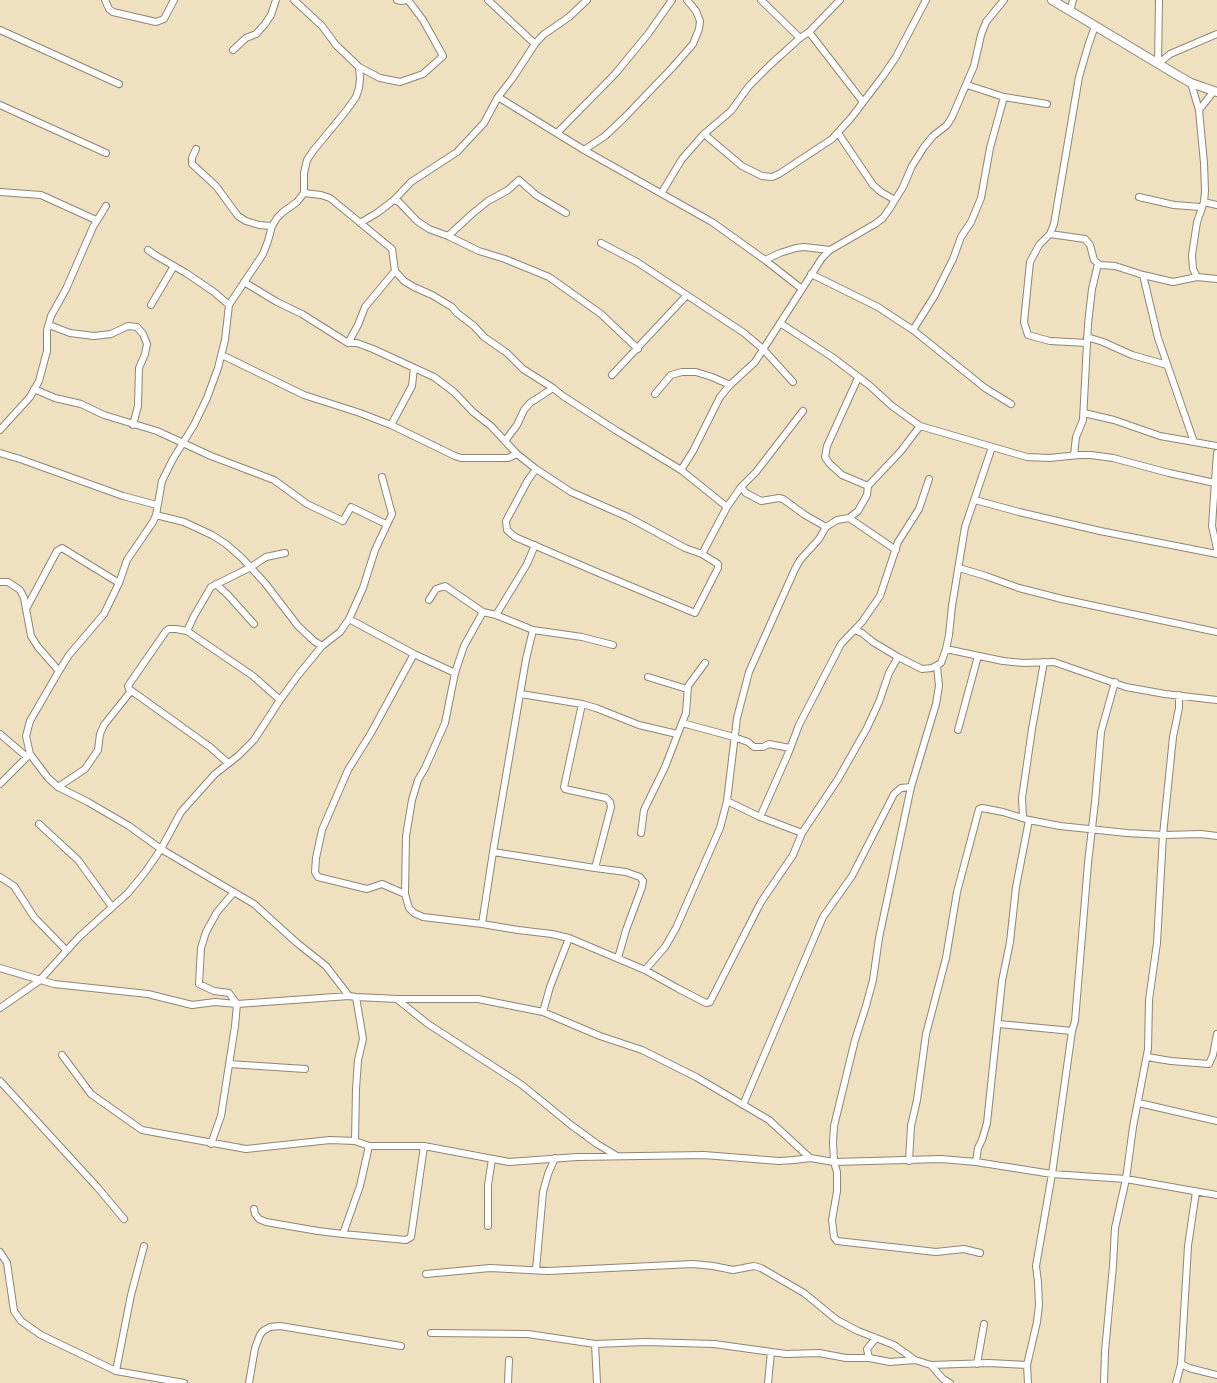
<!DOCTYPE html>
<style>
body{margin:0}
canvas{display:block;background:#efe0c0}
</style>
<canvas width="1217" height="1383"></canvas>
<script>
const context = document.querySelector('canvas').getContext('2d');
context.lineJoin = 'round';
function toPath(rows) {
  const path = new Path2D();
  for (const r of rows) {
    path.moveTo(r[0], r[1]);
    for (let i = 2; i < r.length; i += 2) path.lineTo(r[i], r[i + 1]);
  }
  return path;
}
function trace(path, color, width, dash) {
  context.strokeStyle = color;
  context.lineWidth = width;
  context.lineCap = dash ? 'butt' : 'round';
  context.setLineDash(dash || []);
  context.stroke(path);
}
const minor = toPath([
 [105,0,109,9,113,12,156,22,164,19,174,0],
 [294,0,322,26,336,45,359,67,380,78,400,82,423,74,443,56,423,20,408,0],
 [397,0,401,1,407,0],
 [488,0,535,44],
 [761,0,800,38],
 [1070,11,1073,0],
 [0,30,119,84],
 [809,32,863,102],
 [233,50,246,38,256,34,265,24,271,15,276,0],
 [1158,64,1170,54,1217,34],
 [1158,64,1159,0],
 [1191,83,1199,110],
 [967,85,1004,97,1047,104],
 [1214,91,1199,110,1204,163,1205,191,1204,202,1197,222,1192,255,1193,269,1197,277,1217,279],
 [498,97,584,150,712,222,765,260,802,289],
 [0,105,106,153],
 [557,133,615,74,648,34,672,0],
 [838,133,873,185,881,192,895,200],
 [704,134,742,166,762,176,772,177,779,174,832,139,851,118,883,76,896,57,926,0],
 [196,149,192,158,192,164,216,186,238,216,246,221,259,225,272,226],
 [584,150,605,136,624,118,672,68,693,44,699,29,700,21,696,11,687,0],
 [0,192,41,195,96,220],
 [662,192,682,159,704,134,731,111,749,86,770,65,800,38,809,32,840,0],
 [304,193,321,195,330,198,392,249,395,271,365,307,358,325,348,343],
 [1139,197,1174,205,1201,207],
 [394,200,399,202,417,221,429,229,448,236,479,251,505,259,549,277,601,314,638,349],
 [1204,202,1217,205],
 [360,223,377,213,394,200,411,182,457,152,484,123,498,97,512,79,535,44,543,35,569,17,587,0],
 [1050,234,1085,239,1090,245,1094,260,1100,265,1115,266,1143,275,1173,282,1197,277],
 [448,236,472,214,488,201,508,190,519,180,536,195,566,213],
 [601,243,637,262,744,333,763,349,793,382],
 [148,250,155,255,186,273,214,292,229,305],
 [765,260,780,253,796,248,804,247,830,250],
 [395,271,404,281,414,287,432,295,452,307,457,313,474,326,484,337,507,353,523,369,553,388],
 [811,274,878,307,896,319,913,330,985,388,1011,404],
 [1143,275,1158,338,1194,442],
 [244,282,277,302,302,314,348,343,357,343,373,349,434,377,454,392,473,412,491,426,517,454,536,469,571,492,628,517,685,548,702,554,718,564,718,568,695,613,599,573,515,537,507,530,506,521,528,480,536,469],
 [151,305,174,266],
 [780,323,832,357,869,385,892,406,920,426,1027,457,1049,458,1079,455,1091,455,1113,458,1169,473,1215,483],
 [49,325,70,333,94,336,111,334,128,326,137,327,143,334,147,344,145,354,139,368,138,406,133,425],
 [913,330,935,295,953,259,961,237,971,222,981,198,990,148,1004,97],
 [1087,337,1103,342,1132,355,1167,365],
 [1087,343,1050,341,1028,335,1024,322,1030,262,1039,245,1050,234,1054,224,1079,77,1088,46,1095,26],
 [222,355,304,395,360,413,391,425,455,456,461,458,508,458,517,454],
 [612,375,686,296],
 [858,378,827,446,825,457,829,463,842,475,868,486],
 [34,389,55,398,81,404,104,415,157,431,211,456,274,480,307,504,343,521,351,507,386,524],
 [655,394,671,375,682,372,696,372,712,377,730,385],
 [1084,413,1114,420,1160,436,1217,446],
 [391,425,412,386,414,368],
 [0,430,30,397,39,381,47,351,47,330,51,316,66,289,93,227,106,206],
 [505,441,517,425,524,410,530,403,553,388,563,396,617,431,681,470,727,507,741,487,756,472,803,411],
 [0,453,20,459,123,496,157,505],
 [1217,453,1212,526,1217,549],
 [1074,455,1076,437,1083,420,1088,324,1092,289,1098,264],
 [681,470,693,451,720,397,730,385,755,362,822,258,830,250,875,224,883,218,890,208,903,187,912,166,924,147,933,136,947,125,952,117,974,66,981,35,986,22,1004,0],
 [741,487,746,493,761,501,779,498,783,499,805,515,826,527],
 [975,500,1019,512,1100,531,1217,554],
 [156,515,184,522,212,535,226,544,242,558,265,583,298,626,314,641,322,646],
 [849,518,896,550],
 [535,545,527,564,496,615,483,612,464,646,455,673,445,723,425,768,418,780,412,800,406,836,405,894,409,908,414,913,423,917,482,924,518,930,552,934,569,938,645,970,677,988,706,1003,710,1002,761,902,793,855,802,833,838,779,867,728,879,702,889,673,898,657],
 [702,554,727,507],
 [959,568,986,576,1019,588,1062,599,1217,632],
 [0,582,8,582,20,590,24,598,31,636,38,647,59,671],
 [216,584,228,595,254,624],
 [429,600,436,589,445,586,483,612],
 [26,609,57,551,62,548,119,583],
 [496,615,533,630,582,637,613,645],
 [349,619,414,654,455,673],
 [533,630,526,659,493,852,595,868,626,872,640,877,643,881,642,887,626,930,618,958],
 [855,630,862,633,873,642,898,657,922,669,932,668,941,663,946,649,949,635,952,606,965,527,992,447],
 [187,631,194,616,211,587,251,567,266,557,285,553],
 [946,649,1003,661,1023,663,1054,662,1126,687,1165,694,1217,700],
 [937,666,939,686,936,704,911,787,879,938,873,980,866,1006,855,1040,834,1126,833,1142,834,1162,837,1172,837,1191,832,1220,834,1237,837,1241,936,1252,964,1249,980,1253],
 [648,677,687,689],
 [521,694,582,704,596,708,639,725,677,734],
 [582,704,564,787,565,789,606,798,610,802,611,807,595,868],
 [682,723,686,713,688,686,705,663],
 [958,730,978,656],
 [0,734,27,757],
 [228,763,210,747,129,689,128,686,130,683,166,631,169,629,176,629,187,631,253,676,280,700],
 [0,784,30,754],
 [58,787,85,769,98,750,100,734,104,725,131,691],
 [727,801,760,817,802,833],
 [760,817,788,754,799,725,841,644,862,622,880,596,898,542,919,509,929,479],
 [1023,818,1022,798,1032,729,1044,662],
 [39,824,78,860,112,907],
 [641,833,644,810,665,767,682,723,734,737,748,742,754,747,763,747,769,744,790,748],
 [0,877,14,886,34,917,66,950],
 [405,894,382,884,367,889,318,877,315,872,316,858,322,830,348,770,371,733,414,654],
 [482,924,493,852],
 [0,968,54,984,148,994,192,1005,215,1002,237,1004,349,996,356,997,398,999,478,999,543,1012,600,1036,642,1050,696,1077,769,1120,810,1158],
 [645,970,665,947,676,928,720,828,727,801,737,718,749,672,795,569,800,560,819,539,826,527,837,520,849,518,858,511,867,495,868,486,901,451,920,426],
 [349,996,326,966,297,943,254,904,161,849,129,826,88,802,58,787,48,778,30,754,26,736,30,721,59,671,69,655,104,614,119,583,127,560,153,522,156,515,162,481,173,459,194,425,207,398,218,368,225,340,229,305,263,254,268,241,272,226,277,218,283,212,297,202,304,193,304,173,307,160,313,151,346,111,356,97,359,88,360,79,359,67],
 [398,1000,428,1024,522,1085,571,1125,597,1144,617,1156],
 [0,1008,39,981,79,937,128,893,146,871,161,849,181,812,215,774,238,756,254,740,280,700,299,674,322,646,340,632,349,619,363,588,375,550,392,514,382,477],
 [543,1012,550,987,569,938],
 [999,1024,1072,1031],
 [62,1055,91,1094,142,1130,246,1149,330,1140,355,1141,369,1146,424,1146,509,1162,577,1157,704,1155,779,1161,794,1160,810,1158,834,1162,941,1159,976,1162,1052,1174,1126,1179,1217,1195],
 [1147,1057,1171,1061,1209,1064,1213,1055,1217,1034],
 [229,1064,305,1069],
 [0,1081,98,1188,124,1219],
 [1139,1103,1217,1121],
 [743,1105,823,917,852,876,894,794,901,788,911,787],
 [355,1141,356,1089,358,1060,363,1039,356,997],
 [211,1144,221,1116,235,1026,237,1004,229,993,214,991,199,984,201,948,206,932,217,912,234,892],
 [909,1161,911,1126,917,1100,926,1034,946,958,957,892,979,809,982,808,1003,812,1029,820,1060,826,1127,833,1163,835,1201,834,1217,836],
 [976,1162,978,1148,982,1140,987,1123,1002,981,1010,942,1016,887,1029,820],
 [254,1209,255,1214,259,1219,266,1222,318,1231,343,1234,360,1186,369,1146],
 [488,1226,488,1185,492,1159],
 [343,1234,406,1240,411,1237,424,1146],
 [0,1252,7,1263,14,1311,21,1321,41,1335,116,1371,184,1383],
 [536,1270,543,1192,548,1174,555,1158],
 [426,1274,490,1268,548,1271,693,1264,713,1266,733,1270,754,1266,761,1268,804,1293,837,1320,858,1331,894,1345,915,1360],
 [431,1333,528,1334,595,1344,646,1342,714,1344,786,1354,819,1353,846,1358,869,1358,890,1362,915,1360,931,1365,989,1363,1027,1365],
 [595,1344,597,1383],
 [869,1358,867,1349,876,1338],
 [977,1364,984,1324],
 [1181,1364,1189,1368,1217,1375],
 [931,1365,943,1379,950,1383],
 [116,1371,131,1295,144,1246],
 [249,1383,255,1348,260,1335,263,1331,270,1327,280,1326,401,1346],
 [508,1383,509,1360],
 [768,1383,771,1352],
 [1028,1383,1027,1365,1037,1322,1039,1305,1038,1282,1036,1266,1052,1174,1072,1031,1075,1021,1088,863,1095,802,1101,732,1115,682],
 [1104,1383,1105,1351,1113,1266,1115,1228,1126,1179,1133,1127,1148,1049,1149,1000,1157,943,1163,835,1173,737,1179,708,1179,695],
 [1176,1383,1181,1364,1188,1246,1196,1192]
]);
const tertiary = toPath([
 [1052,0,1177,75,1191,83,1217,92]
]);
trace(minor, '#8d8676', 8);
trace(tertiary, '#8d8676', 10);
trace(minor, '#fff', 6);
trace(tertiary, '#fff', 8);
</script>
